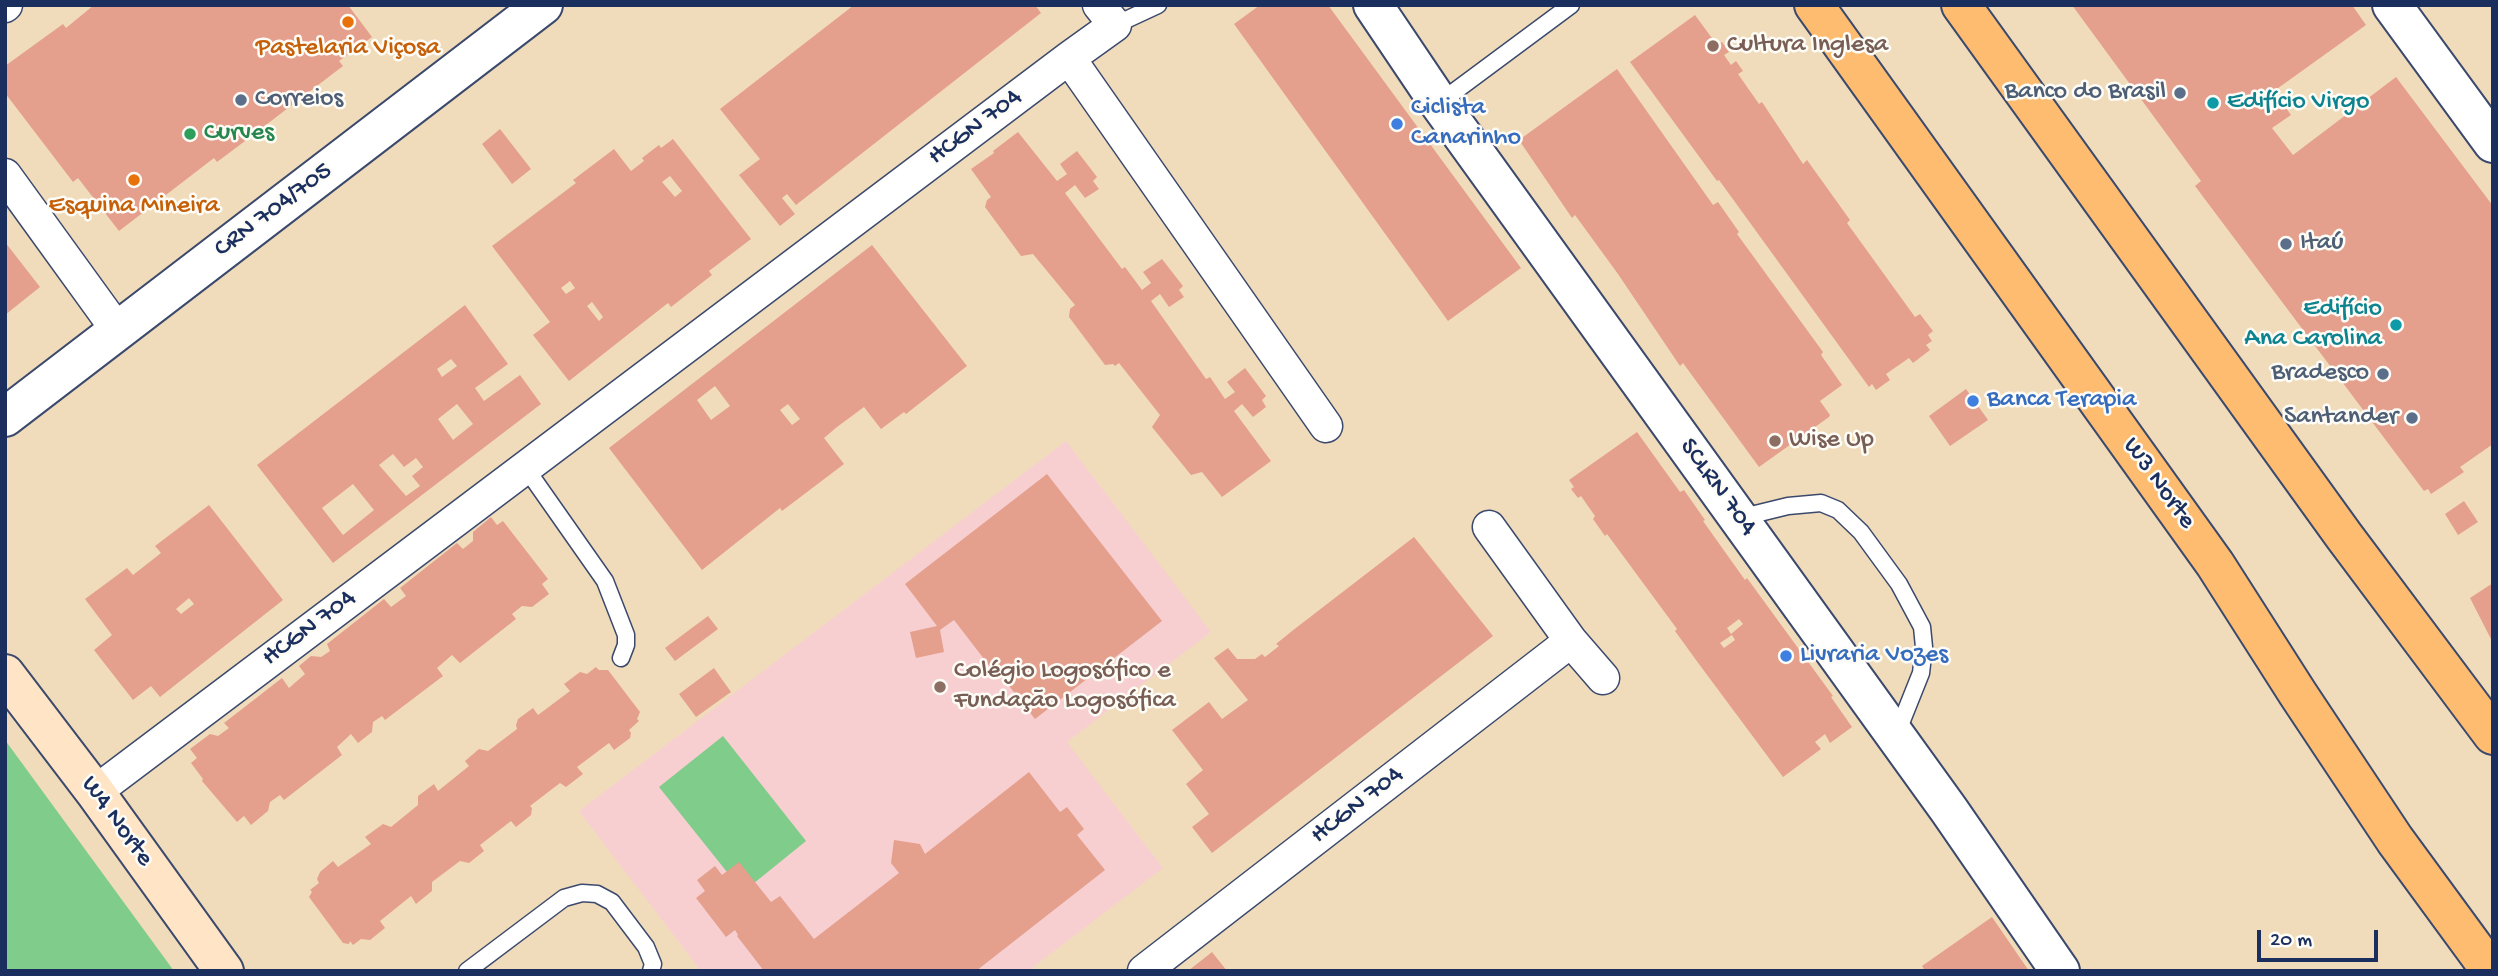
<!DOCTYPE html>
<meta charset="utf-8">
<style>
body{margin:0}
#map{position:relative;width:2498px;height:976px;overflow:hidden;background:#f0dcbb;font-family:"Gochi Hand",sans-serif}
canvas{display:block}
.frame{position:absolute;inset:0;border:7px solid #1b2f5e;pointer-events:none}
.scale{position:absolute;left:2257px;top:930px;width:121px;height:32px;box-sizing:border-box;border:4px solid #1b2f5e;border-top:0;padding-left:9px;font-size:21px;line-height:24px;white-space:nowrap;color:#1b2f5e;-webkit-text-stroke:5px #fdfcf7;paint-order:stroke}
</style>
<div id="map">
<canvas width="2498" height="976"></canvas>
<div class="frame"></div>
<div class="scale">20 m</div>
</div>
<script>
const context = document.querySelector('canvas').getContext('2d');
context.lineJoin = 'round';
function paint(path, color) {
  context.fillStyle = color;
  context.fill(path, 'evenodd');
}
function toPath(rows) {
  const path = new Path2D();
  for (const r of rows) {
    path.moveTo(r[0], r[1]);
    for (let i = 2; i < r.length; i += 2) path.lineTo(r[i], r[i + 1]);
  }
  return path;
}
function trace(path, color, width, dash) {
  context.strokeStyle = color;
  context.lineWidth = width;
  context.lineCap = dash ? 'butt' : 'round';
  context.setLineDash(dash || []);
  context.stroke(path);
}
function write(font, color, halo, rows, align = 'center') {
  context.font = font + ' "Gochi Hand",sans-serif';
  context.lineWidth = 5;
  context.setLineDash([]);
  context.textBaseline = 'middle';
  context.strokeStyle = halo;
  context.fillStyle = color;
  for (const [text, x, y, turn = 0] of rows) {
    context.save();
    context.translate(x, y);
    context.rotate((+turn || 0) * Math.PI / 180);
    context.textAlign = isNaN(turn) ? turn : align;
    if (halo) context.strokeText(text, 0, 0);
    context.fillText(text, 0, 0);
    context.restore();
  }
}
const built = toPath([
 [1066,441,1211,632,1067,742,1163,868,1028,971,701,971,579,811]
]);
const green = toPath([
 [723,736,806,841,743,892,659,787],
 [5,740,174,971,5,971]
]);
const building = toPath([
 [94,5,348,5,372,37,339,61,343,66,258,131,249,130,242,135,245,141,217,162,214,158,119,231,78,178,73,182,5,93,5,66,63,24,66,28],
 [854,5,1035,5,1041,13,796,205,787,194,782,198,795,214,780,226,739,175,760,159,720,109],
 [1260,5,1328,5,1521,268,1448,321,1234,24],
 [2072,5,2352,5,2366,25,2274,91,2291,115,2272,128,2293,155,2396,77,2493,206,2493,444,2460,467,2464,472,2431,494,2428,489,2424,491,2195,186,2201,181],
 [1695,15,1717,45,1722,42,1729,52,1724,55,1731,65,1736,61,1743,71,1738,74,1759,104,1762,102,1803,164,1807,160,1850,220,1847,223,1915,317,1920,314,1933,331,1928,335,1932,341,1926,345,1930,350,1913,363,1909,358,1886,374,1890,380,1876,390,1872,384,1869,387,1719,180,1717,181,1630,62],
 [1617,69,1713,205,1718,202,1739,232,1737,234,1823,352,1821,355,1842,385,1820,401,1830,415,1829,417,1759,467,1683,363,1680,366,1618,274,1575,215,1572,218,1519,140],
 [500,129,531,169,512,184,482,144],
 [1018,132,1057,181,1067,174,1060,164,1077,151,1097,177,1093,181,1099,189,1085,198,1075,185,1065,193,1122,269,1125,267,1142,290,1151,283,1143,272,1162,259,1183,286,1179,290,1184,297,1169,307,1160,294,1151,301,1206,379,1210,377,1225,399,1235,392,1227,382,1245,368,1266,396,1262,400,1266,407,1253,417,1242,404,1234,411,1271,461,1222,497,1202,472,1191,475,1152,427,1160,415,1119,363,1115,366,1113,364,1105,365,1069,317,1070,309,1075,305,1033,254,1021,256,985,207,987,200,991,197,971,169,994,153,993,151],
 [673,139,751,239,709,271,712,275,671,307,668,303,569,381,533,335,550,322,492,246,576,183,573,180,614,149,631,171,644,161,642,158,659,145,661,148],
 [670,176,682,191,675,197,662,182],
 [570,281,575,288,566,294,561,288],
 [592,302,603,317,599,321,587,306],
 [5,242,40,287,5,315],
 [872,245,967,366,906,414,904,412,881,429,864,407,837,427,824,438,844,464,782,511,780,508,702,570,609,448],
 [715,386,730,406,711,420,697,400],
 [788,404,800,419,792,425,780,410],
 [465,305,508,364,475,388,484,401,520,375,541,404,333,563,257,465],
 [451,359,457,366,442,377,437,369],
 [457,404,473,424,453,440,438,419],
 [393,454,404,467,416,458,423,467,412,476,420,486,406,496,379,465],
 [353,484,374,510,343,535,322,508],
 [1966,389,1988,420,1950,446,1929,416],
 [1637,432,1680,492,1684,490,1705,520,1703,521,1745,580,1747,578,1833,696,1831,697,1852,727,1830,743,1825,734,1815,742,1821,749,1783,777,1696,660,1675,631,1677,629,1607,534,1605,536,1593,519,1595,516,1581,496,1578,498,1571,489,1574,487,1569,480],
 [1739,619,1743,624,1731,634,1727,628],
 [1732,635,1735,640,1724,648,1720,643],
 [1047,474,1162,621,1035,719,1002,677,998,677,954,620,940,630,944,652,916,658,910,632,937,626,905,584],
 [2464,501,2478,522,2458,535,2445,514],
 [209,505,283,600,160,697,151,686,133,700,94,650,112,635,85,599,127,568,133,575,161,553,155,546],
 [189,598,194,604,181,614,176,609],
 [491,517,497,525,503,521,548,579,542,584,549,594,532,607,522,606,512,614,516,619,460,663,452,655,437,668,443,676,385,720,382,716,373,722,372,732,358,743,351,734,337,747,342,755,284,800,280,795,270,802,268,811,251,825,244,816,237,822,202,781,203,779,191,763,197,758,190,749,210,734,218,736,229,728,224,723,282,678,289,688,305,674,299,666,311,656,321,657,330,651,327,644,384,599,391,607,406,596,400,588,457,543,463,549,473,541,473,532],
 [1414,537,1493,636,1212,853,1192,827,1209,814,1186,784,1203,770,1172,730,1209,702,1222,719,1248,700,1214,658,1228,648,1237,659,1255,659,1262,654,1265,657,1279,646,1276,644,1292,631],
 [2493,583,2493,643,2470,598],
 [708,616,718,629,675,661,665,648],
 [596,667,599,670,608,670,640,712,637,719,639,721,629,730,631,733,630,738,614,750,609,743,577,767,583,774,566,787,560,783,530,806,532,808,531,815,516,827,511,821,480,845,484,851,469,863,460,861,432,882,432,891,416,904,411,896,380,921,385,928,370,940,361,939,353,945,350,941,349,944,343,943,309,897,312,892,310,890,319,883,317,879,320,872,333,861,338,867,371,844,365,837,383,824,391,827,418,805,418,796,434,784,438,791,469,766,465,761,479,749,488,751,517,729,516,725,518,719,533,708,538,715,570,691,564,684,580,672,587,674],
 [714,668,731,692,696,717,679,694],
 [1029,772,1060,812,1067,807,1084,829,1077,835,1105,870,976,971,764,971,737,936,738,935,735,930,726,937,696,898,705,891,697,880,715,866,722,875,739,862,771,902,780,896,814,939,899,873,891,863,894,840,920,844,925,854],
 [1992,917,2029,971,1925,971,1922,966],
 [1212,952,1227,971,1188,971]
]);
const service = toPath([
 [1115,25,1158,5],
 [1439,103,1571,5],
 [525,467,605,581,626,635,626,645,621,658],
 [1739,518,1788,506,1821,503,1838,510,1861,532,1899,584,1922,627,1924,647,1921,673,1897,733],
 [467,971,564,898,582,893,597,894,612,902,646,947,653,964,651,971]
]);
const minor = toPath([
 [5,6,6,5],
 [1069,58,1115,25,1099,5],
 [5,175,118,331],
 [1571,641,1603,678],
 [95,792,1069,58,1326,426],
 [1144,971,1571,641,1489,527]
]);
const tertiary = toPath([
 [1373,5,1439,103,1949,810,2060,971],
 [2392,5,2493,143],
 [5,417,543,5]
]);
const secondary = toPath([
 [5,674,95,792,224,971]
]);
const primary = toPath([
 [1814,5,2215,564,2298,694,2395,840,2491,971],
 [1961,5,2344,536,2493,735]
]);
const markers = [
 [348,22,7,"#e8710a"],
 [1713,46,7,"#8d6e63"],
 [2180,93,7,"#5c6f8a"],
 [241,100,7,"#5c6f8a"],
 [2213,103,7,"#0f9aa8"],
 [1397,124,7,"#3f7fe0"],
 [190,134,7,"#2e9e5b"],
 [134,180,7,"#e8710a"],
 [2286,244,7,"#5c6f8a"],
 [2396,325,7,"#0f9aa8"],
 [2383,374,7,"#5c6f8a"],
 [1973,401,7,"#3f7fe0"],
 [2412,418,7,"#5c6f8a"],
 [1775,441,7,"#8d6e63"],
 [1786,656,7,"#3f7fe0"],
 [940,687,7,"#8d6e63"]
];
const educationNames = [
 ["Cultura Inglesa",1727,46],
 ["Wise Up",1789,441],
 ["Colégio Logosófico e",954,672],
 ["Fundação Logosófica",954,702]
];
const foodNames = [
 ["Pastelaria Viçosa",348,49],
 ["Esquina Mineira",134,207]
];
const serviceNames = [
 ["Banco do Brasil",2166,93],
 ["Correios",255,100,"left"],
 ["Itaú",2300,244,"left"],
 ["Bradesco",2369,374],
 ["Santander",2398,418]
];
const cultureNames = [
 ["Edifício Virgo",2227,103],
 ["Edifício",2382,310,"right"],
 ["Ana Carolina",2382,340,"right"]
];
const shopNames = [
 ["Ciclista",1411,109],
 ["Canarinho",1411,139],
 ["Banca Terapia",1987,401],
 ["Livraria Vozes",1800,656]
];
const streetNames = [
 ["HCGN 704",976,128,-37],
 ["CRN 704/705",274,211,-37],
 ["W3 Norte",2158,484,54],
 ["SCLRN 704",1717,488,54],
 ["HCGN 704",310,629,-37],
 ["HCGN 704",1358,806,-38],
 ["W4 Norte",116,822,54]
];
const leisureNames = [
 ["Curves",204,134]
];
paint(built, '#f7cfd0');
paint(green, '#7fcc8b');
paint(building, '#e59f8d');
trace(service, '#3b496c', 19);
trace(minor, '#3b496c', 35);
trace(tertiary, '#3b496c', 42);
trace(secondary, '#3b496c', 42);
trace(primary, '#3b496c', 42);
trace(service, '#fff', 16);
trace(minor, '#fff', 32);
trace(tertiary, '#fff', 38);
trace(secondary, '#ffe4c6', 38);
trace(primary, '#febc70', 38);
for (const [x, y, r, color] of markers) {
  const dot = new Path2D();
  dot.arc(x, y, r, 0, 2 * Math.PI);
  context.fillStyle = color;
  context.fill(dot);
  trace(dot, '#fdfcf7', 2.5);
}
write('26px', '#785e54', '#fdfcf7', educationNames, 'left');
write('26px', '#c56008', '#fdfcf7', foodNames);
write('26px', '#4e5e75', '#fdfcf7', serviceNames, 'right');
write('26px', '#0d838f', '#fdfcf7', cultureNames, 'left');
write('26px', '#366cbe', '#fdfcf7', shopNames, 'left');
write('26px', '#1b2f5e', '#fdfcf7', streetNames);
write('26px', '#27864d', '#fdfcf7', leisureNames, 'left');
</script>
